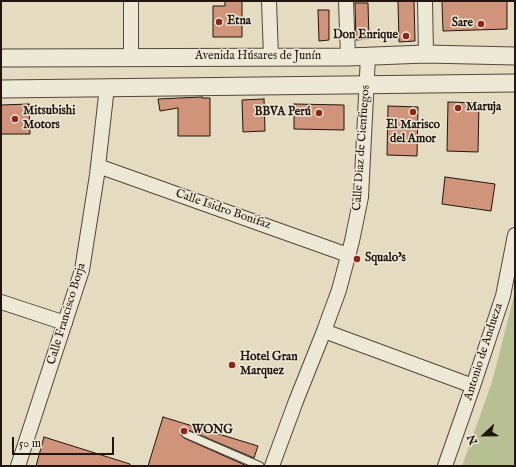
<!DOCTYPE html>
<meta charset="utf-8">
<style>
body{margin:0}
#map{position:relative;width:516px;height:467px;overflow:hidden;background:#e5dbc1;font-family:"IM FELL English",serif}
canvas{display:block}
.frame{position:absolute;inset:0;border:2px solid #22150e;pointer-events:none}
.north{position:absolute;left:464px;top:415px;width:40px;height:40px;-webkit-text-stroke:3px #eee8d7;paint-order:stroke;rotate:248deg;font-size:11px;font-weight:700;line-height:16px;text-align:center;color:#22150e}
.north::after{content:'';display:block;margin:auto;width:14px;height:18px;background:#22150e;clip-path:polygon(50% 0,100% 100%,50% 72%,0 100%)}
.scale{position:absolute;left:12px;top:437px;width:102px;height:18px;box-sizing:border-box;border:2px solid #22150e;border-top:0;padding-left:5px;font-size:12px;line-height:14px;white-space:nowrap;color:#22150e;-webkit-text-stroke:3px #eee8d7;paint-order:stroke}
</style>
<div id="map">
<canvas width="516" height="467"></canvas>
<div class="frame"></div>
<div class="north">N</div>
<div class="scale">50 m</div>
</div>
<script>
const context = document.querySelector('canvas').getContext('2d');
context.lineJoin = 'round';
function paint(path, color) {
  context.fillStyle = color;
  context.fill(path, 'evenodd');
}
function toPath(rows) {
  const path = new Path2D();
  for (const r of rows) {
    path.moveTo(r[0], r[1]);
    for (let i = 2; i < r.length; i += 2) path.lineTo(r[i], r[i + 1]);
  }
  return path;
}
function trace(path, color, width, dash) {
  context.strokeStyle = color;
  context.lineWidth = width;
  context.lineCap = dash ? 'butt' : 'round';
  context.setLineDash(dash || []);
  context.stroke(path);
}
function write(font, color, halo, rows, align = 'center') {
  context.font = font + ' "IM FELL English",serif';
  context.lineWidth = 3;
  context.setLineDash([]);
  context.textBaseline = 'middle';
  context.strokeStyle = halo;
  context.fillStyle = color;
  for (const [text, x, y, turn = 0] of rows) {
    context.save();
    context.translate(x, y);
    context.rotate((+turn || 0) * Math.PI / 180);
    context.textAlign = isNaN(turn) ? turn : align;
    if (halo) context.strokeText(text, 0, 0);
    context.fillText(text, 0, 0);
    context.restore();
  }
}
const green = toPath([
 [515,292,515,466,462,466,492,382]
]);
const building = toPath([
 [225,1,242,1,242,37,213,37,213,6,225,6,225,1],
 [398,1,414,1,415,41,399,42,398,1],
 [442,1,507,1,507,29,443,31,442,1],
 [355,3,368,3,369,39,356,40,355,3],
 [318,10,329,10,329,40,319,41,318,10],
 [202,97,202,98,210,98,210,136,178,136,178,108,160,111,158,99,202,97],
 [264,99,265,131,243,132,242,100,264,99],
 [448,102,479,103,478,152,447,151,448,102],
 [29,104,30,134,1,134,1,105,29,104],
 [294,104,344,105,344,130,294,129,294,104],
 [388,106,418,107,417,156,387,155,388,106],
 [445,177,495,184,491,211,442,204,445,177],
 [163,417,258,446,254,458,186,429,183,430,181,432,181,435,184,438,247,466,148,466,163,417],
 [44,437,130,464,130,466,36,466,44,437]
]);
const service = toPath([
 [186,434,260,466]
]);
const minor = toPath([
 [269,1,271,57],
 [346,1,348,57],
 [425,1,426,54],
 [131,57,131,1],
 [98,166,348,255],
 [1,302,65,323],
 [324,331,473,386],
 [18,466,82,270,97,175,107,87],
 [272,466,296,401,324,331,339,290,352,241,361,197,368,56],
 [445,466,473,386,503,296,515,235]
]);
const tertiary = toPath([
 [1,58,348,57,426,54,515,56],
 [1,89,515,83]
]);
const markers = [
 [219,22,4,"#8f2418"],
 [481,24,4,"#8f2418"],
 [406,36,4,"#8f2418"],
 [458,108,4,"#8f2418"],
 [413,112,4,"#8f2418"],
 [319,113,4,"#8f2418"],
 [15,119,4,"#8f2418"],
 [357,259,4,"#8f2418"],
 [232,365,4,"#8f2418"],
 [184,431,4,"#8f2418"]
];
const poiNames = [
 ["Etna",227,22],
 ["Sare",473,24,"right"],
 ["Don Enrique",398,36,"right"],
 ["Maruja",466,108],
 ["Mitsubishi",23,112],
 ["Motors",23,126],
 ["BBVA Perú",311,113,"right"],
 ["El Marisco",413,126,"center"],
 ["del Amor",413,140,"center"],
 ["Squalo’s",365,259],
 ["Hotel Gran",240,358],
 ["Marquez",240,372],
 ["WONG",192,431]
];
const streetNames = [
 ["Avenida Húsares de Junín",258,57],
 ["Calle Diaz de Cienfuegos",362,148,-86],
 ["Calle Isidro Bonifaz",223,210,19],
 ["Calle Francisco Borja",67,314,-73],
 ["Antonio de Andueza",484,352,-72]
];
paint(green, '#b6c092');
paint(building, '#cf9479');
trace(building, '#22150e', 1);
trace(service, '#53463b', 9);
trace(minor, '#53463b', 16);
trace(tertiary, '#53463b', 19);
trace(service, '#eee8d7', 7);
trace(minor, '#eee8d7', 14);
trace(tertiary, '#eee8d7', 17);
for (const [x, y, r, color] of markers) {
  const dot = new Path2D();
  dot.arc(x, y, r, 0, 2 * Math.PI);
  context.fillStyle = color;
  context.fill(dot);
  trace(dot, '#eee8d7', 1.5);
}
write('bold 12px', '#22150e', '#eee8d7', poiNames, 'left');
write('12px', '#22150e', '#eee8d7', streetNames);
</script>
